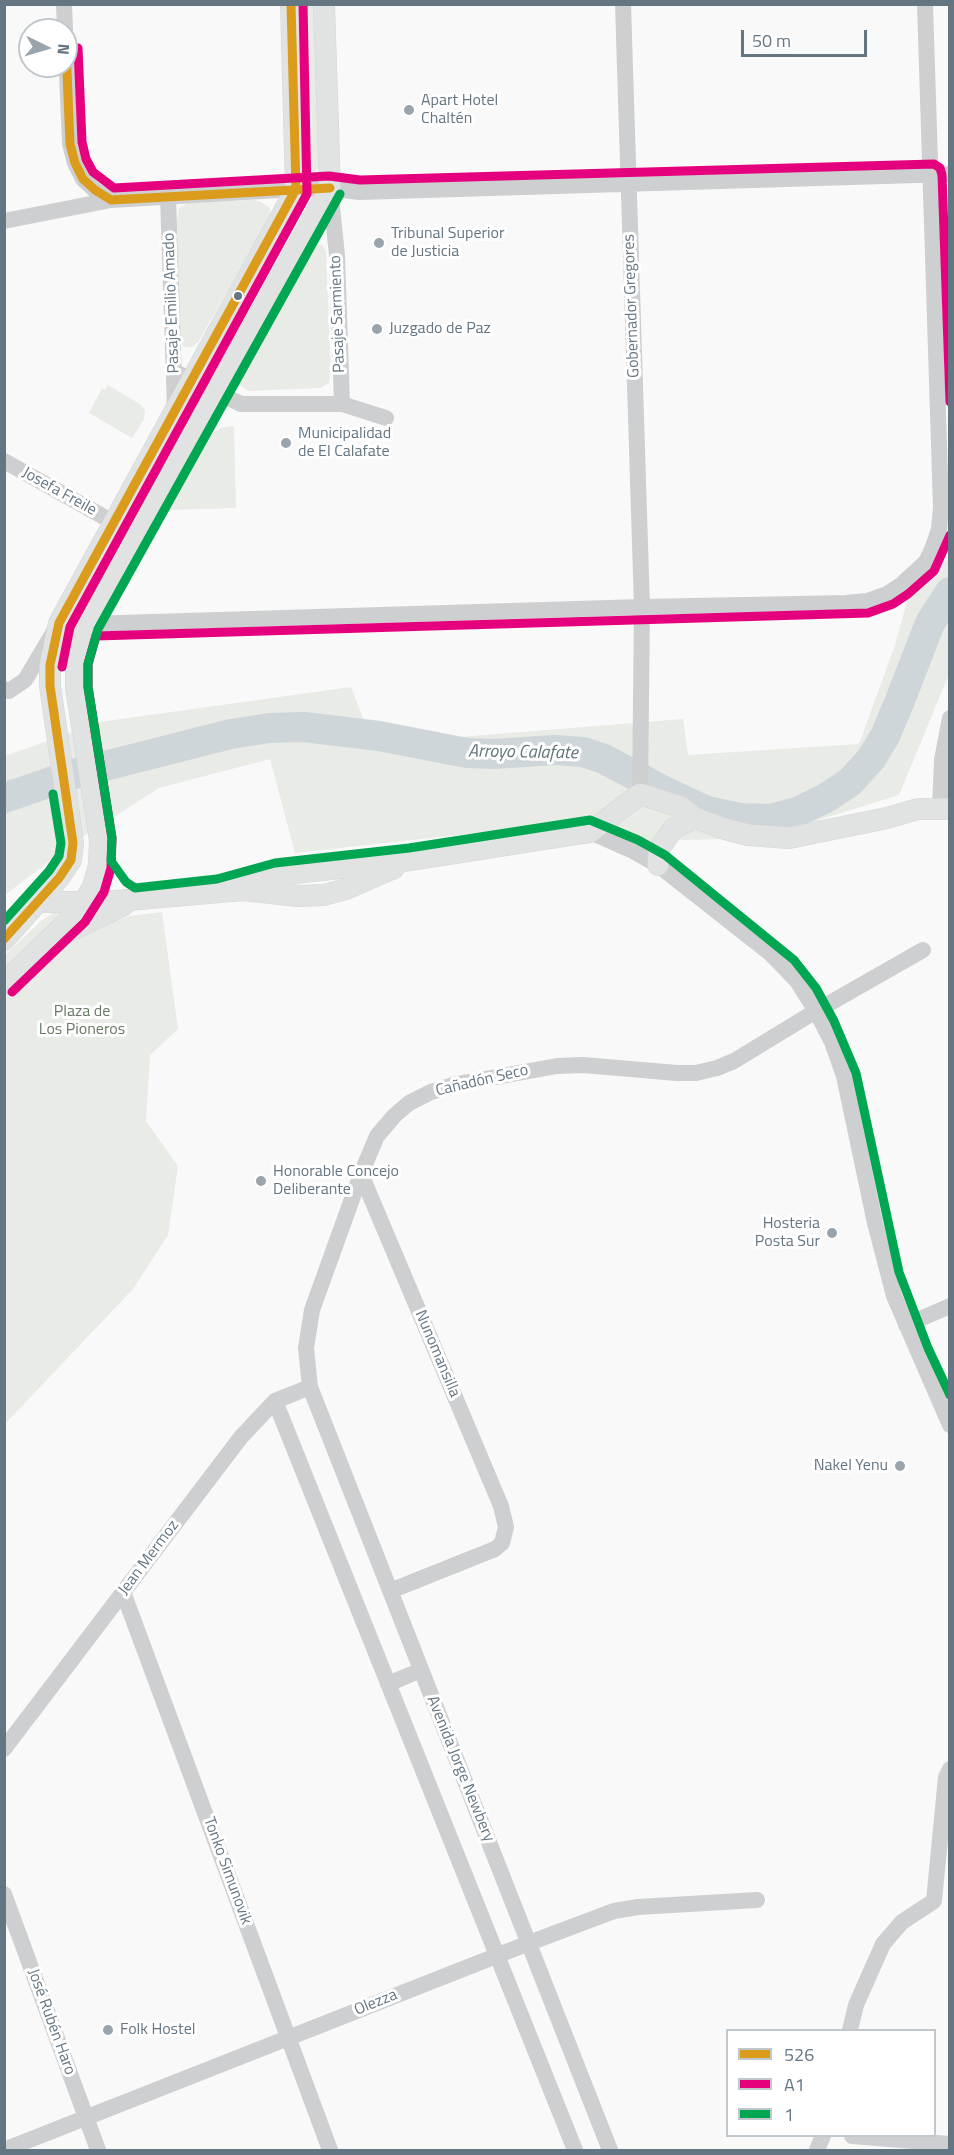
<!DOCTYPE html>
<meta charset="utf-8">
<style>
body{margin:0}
#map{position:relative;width:954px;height:2155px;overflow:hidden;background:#f9f9f9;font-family:"Titillium Web",sans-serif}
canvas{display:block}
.frame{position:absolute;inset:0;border:6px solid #657683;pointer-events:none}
.legend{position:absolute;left:726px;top:2029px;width:210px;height:108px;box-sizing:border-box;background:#fff;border:2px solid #c1c8cd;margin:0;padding:8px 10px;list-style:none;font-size:18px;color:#657683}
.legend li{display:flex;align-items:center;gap:12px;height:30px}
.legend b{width:30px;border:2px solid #c1c8cd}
.north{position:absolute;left:18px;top:18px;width:60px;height:60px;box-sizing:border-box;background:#fff;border:2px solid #c1c8cd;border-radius:50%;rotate:95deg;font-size:16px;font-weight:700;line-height:24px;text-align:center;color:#657683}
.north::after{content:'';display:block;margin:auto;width:21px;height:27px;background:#99a4ac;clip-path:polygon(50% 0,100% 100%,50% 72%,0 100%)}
.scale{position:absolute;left:741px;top:30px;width:126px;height:27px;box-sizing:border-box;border:3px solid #657683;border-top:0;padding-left:8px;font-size:18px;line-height:21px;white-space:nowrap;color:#657683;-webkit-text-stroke:4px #fff;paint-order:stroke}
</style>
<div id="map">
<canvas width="954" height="2155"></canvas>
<div class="frame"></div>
<ul class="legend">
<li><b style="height:8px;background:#da9c1a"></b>526</li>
<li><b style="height:8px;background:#e5007d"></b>A1</li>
<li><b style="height:8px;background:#00a651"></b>1</li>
</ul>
<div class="north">N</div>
<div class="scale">50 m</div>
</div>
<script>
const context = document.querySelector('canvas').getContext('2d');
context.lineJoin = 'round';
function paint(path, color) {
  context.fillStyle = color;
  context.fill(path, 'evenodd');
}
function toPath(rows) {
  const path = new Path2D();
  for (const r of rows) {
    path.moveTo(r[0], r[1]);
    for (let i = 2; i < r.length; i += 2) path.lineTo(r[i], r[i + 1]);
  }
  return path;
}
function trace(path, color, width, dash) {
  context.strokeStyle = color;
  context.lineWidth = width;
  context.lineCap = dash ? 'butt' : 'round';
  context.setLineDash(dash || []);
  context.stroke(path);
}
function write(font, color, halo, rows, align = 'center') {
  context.font = font + ' "Titillium Web",sans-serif';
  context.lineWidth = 6;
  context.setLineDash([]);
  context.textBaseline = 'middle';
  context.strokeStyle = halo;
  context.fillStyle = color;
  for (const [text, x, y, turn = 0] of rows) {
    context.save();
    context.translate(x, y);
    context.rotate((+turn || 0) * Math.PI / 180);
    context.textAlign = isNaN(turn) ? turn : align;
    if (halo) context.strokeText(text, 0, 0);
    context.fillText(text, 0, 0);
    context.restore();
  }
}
const green = toPath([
 [301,5,316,5,320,165,316,171,313,172,306,169],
 [254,200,259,201,270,208,269,217,199,341,192,347,184,347,180,340,177,219,179,208,188,203],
 [314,244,322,245,326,251,331,372,329,383,320,388,249,391,238,384,239,375,308,250],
 [108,385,140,404,145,410,144,419,132,438,89,413,102,388,105,390],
 [196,394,202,398,82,616,78,615,75,612],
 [234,426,236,508,165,510,206,438,220,428],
 [949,559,949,674,899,795,761,838,649,841,619,829,539,826,295,853,270,759,159,788,73,843,5,895,5,756,100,722,351,687,373,744,683,719,688,755,859,744,894,648,913,581,933,567],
 [162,912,178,1029,150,1055,146,1121,178,1166,168,1235,133,1289,5,1424,5,988,35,959,82,931,130,916],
 [53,913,61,913,59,921,5,973,5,955,42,920]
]);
const river = toPath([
 [4,798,77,773,231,734,269,728,304,727,379,736,467,753,494,754,555,750,583,752,604,759,664,791,707,811,740,818,771,819,797,812,826,798,850,782,871,759,885,736,899,703,930,623,950,592]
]);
const minor = toPath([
 [64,4,65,30],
 [623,4,642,607,640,794],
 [66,48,70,144,75,163,83,179,95,190,111,200],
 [330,188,337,255,342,404],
 [168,196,175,410],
 [4,221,111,200,296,189,330,188,359,192,950,174],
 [173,371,241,404,342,404,386,418],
 [4,461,113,522],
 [4,689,9,691,25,680,59,623,87,624,642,607,846,603,867,601,887,594,901,585,926,562,933,547,939,529,941,508,925,4],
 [940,808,942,760,950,718],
 [590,832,633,851,658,865,771,954,797,981,816,1011,832,1042,844,1076,875,1223,894,1296,950,1425],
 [361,1174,501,1506,506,1527,502,1543,495,1549,390,1591],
 [906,1325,950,1306],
 [275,1401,575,2150],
 [123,1592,330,2150],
 [388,1684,421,1670],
 [4,1749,241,1437,275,1401,310,1387],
 [4,1894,98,2150],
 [850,2030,856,2005,883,1944,902,1922,934,1901,946,1777,950,1769],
 [852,2136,950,2144],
 [4,2150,529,1943,614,1911,638,1907,757,1900],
 [610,2150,310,1387,306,1348,312,1310,361,1174,377,1136,394,1116,409,1103,431,1092,457,1084,557,1066,583,1065,677,1073,696,1073,717,1068,734,1061,816,1011,923,950],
 [817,2150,823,2136]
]);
const major = toPath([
 [658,865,659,849,673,829,695,818],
 [219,891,277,875,411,860,590,832,640,794,681,807,695,818,725,829,748,835,789,838,887,818,918,809,950,809],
 [37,902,104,902,243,890,298,896,324,895,346,889,394,868],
 [63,934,124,905],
 [4,940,59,878,71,860,73,843,50,686,50,665,59,623,296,189,291,4],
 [4,983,76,914,93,887,99,865,100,840,76,688,76,662,87,624,330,188,324,4]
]);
const bus1 = toPath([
 [66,48,70,144,75,163,83,179,95,190,111,200],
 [111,200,330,188],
 [4,939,59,878,71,860,73,843,50,686,50,665,59,623,296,189,291,4]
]);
const bus2 = toPath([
 [78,48,82,142,86,159,93,172,114,188,329,176,360,180,934,164,940,168,942,175,950,402],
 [62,667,70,627,307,194,303,4],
 [12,992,85,922,104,892,111,868,112,838,88,687,88,664,96,636,868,613,893,604,908,594,934,571,950,535]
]);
const bus3 = toPath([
 [340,194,98,629,88,664,88,687,112,838,111,861,126,882,135,888,217,879,275,863,409,848,590,820,638,840,665,855,794,960,816,988,834,1021,856,1073,899,1272,928,1348,950,1395],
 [4,921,49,871,59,856,61,843,53,794]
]);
const markers = [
 [409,110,6,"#99a4ac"],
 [379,243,6,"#99a4ac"],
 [238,296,5,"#657683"],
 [377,329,6,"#99a4ac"],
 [286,443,6,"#99a4ac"],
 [261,1181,6,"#99a4ac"],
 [832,1233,6,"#99a4ac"],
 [900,1466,6,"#99a4ac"],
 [108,2030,6,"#99a4ac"]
];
const poiNames = [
 ["Apart Hotel",421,101],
 ["Chaltén",421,119],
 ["Tribunal Superior",391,234],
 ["de Justicia",391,252],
 ["Juzgado de Paz",389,329],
 ["Municipalidad",298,434],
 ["de El Calafate",298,452],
 ["Honorable Concejo",273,1172],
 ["Deliberante",273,1190],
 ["Hosteria",820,1224,"right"],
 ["Posta Sur",820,1242,"right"],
 ["Nakel Yenu",888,1466,"right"],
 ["Folk Hostel",120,2030]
];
const streetNames = [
 ["Pasaje Emilio Amado",172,303,-92],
 ["Gobernador Gregores",632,306,-92],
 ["Pasaje Sarmiento",338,314,-92],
 ["Josefa Freile",59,492,29],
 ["Cañadón Seco",482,1081,-13],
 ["Nunomansilla",437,1354,67],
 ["Jean Mermoz",149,1558,-53],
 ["Avenida Jorge Newbery",460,1769,68],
 ["Tonko Simunovik",227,1871,70],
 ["Olezza",376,2003,-22],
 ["José Rubén Haro",51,2022,70]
];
const parkNames = [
 ["Plaza de",82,1012],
 ["Los Pioneros",82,1030]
];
const waterNames = [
 ["Arroyo Calafate",523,753,1]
];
paint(green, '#e8ebe6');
trace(river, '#ced6d9', 30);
trace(major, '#d5d6d7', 22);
trace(minor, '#cecfd0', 16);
trace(major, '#e1e2e2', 21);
trace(bus1, '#da9c1a', 9);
trace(bus2, '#e5007d', 9);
trace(bus3, '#00a651', 9);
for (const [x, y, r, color] of markers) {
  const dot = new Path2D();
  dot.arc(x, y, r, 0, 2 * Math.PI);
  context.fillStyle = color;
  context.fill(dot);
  trace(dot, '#fff', 2);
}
write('16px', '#657683', '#fff', poiNames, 'left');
write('16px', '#657683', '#fff', streetNames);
write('16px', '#687a64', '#fff', parkNames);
write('italic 18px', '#60757c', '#fff', waterNames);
</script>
